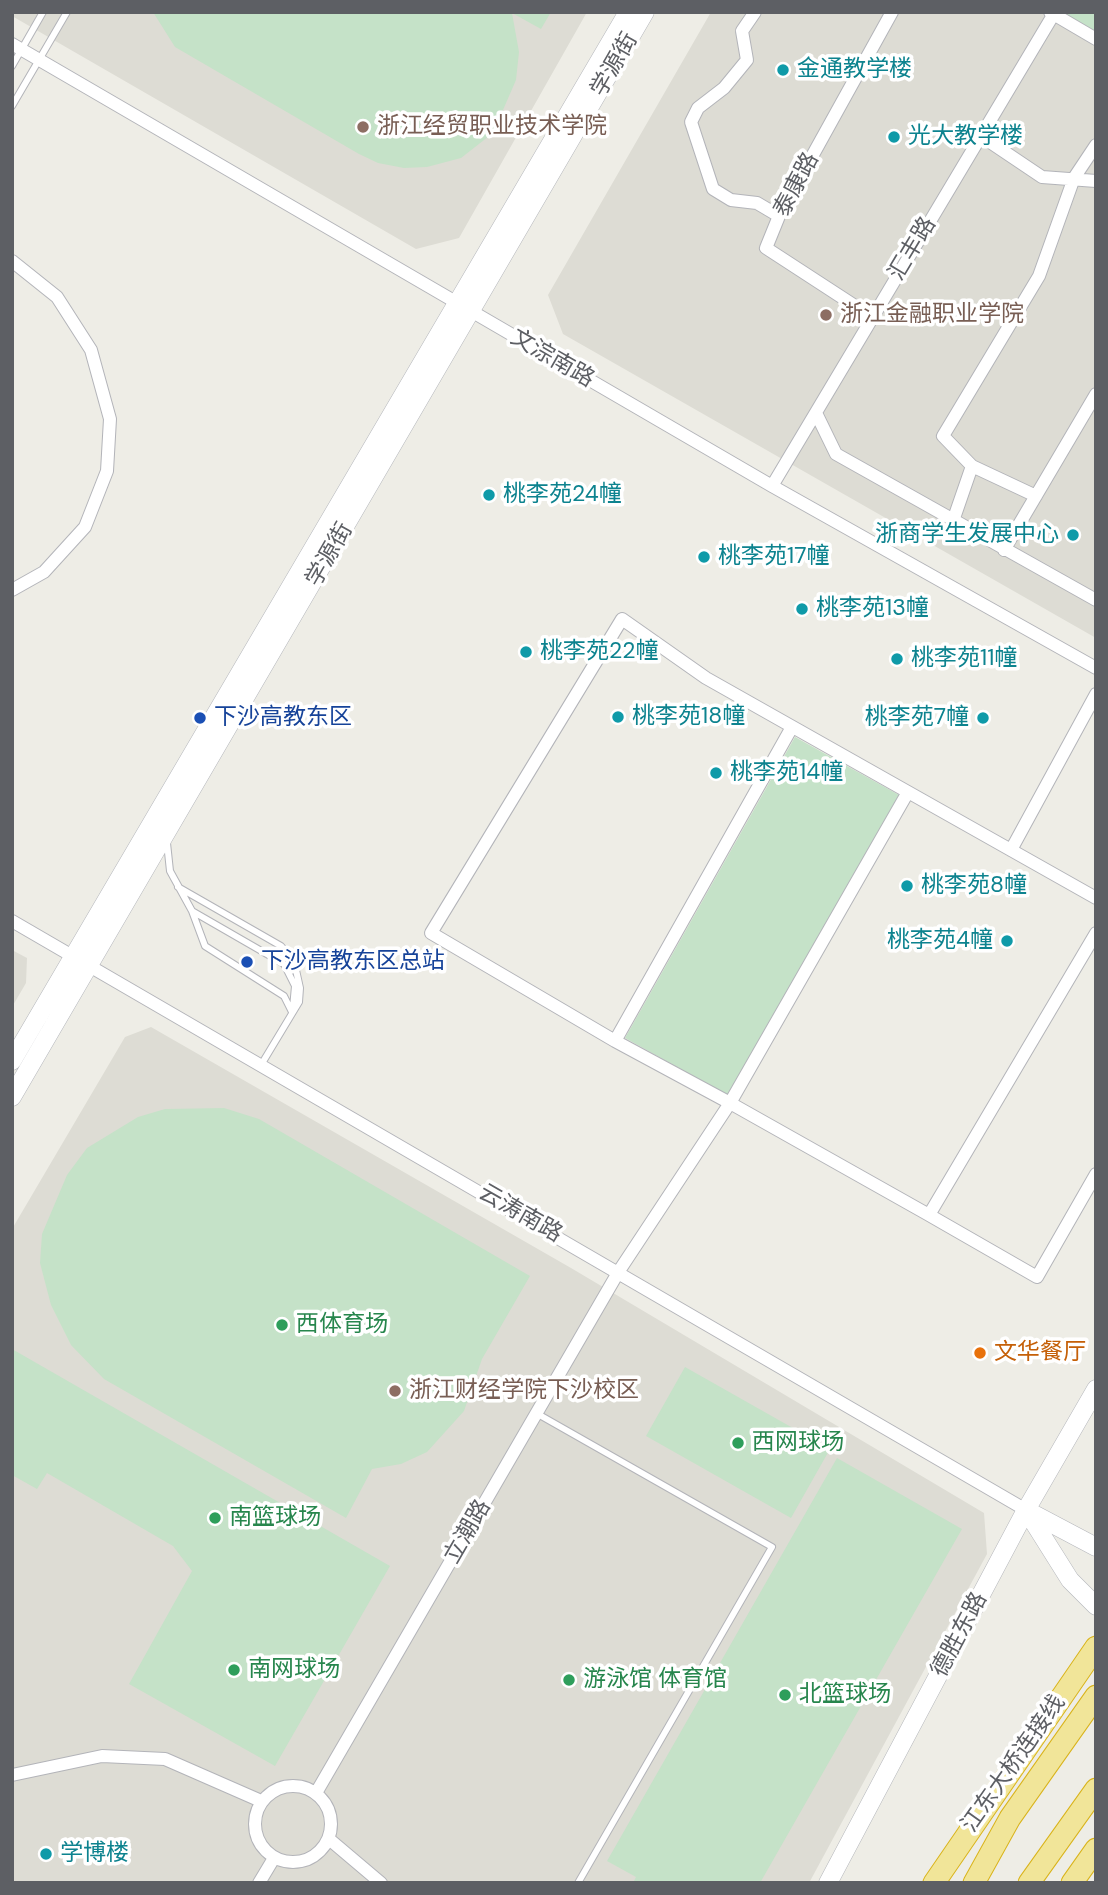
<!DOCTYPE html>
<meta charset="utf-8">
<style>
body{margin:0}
#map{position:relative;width:1108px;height:1895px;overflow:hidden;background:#eeede6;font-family:"DM Sans",sans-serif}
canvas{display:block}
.frame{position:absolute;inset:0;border:14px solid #5d5f64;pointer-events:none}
</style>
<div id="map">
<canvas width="1108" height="1895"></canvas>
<div class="frame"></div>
</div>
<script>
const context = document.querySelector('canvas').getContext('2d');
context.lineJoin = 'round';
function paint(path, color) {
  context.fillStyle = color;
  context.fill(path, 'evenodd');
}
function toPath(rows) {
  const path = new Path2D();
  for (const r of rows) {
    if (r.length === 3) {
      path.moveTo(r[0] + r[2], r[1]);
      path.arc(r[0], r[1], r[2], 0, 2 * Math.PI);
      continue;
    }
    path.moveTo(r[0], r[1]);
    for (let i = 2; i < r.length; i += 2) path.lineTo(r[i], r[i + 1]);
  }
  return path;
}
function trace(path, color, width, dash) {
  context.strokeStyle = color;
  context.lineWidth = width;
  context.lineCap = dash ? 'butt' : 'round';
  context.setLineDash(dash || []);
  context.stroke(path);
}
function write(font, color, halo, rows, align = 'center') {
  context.font = font + ' "DM Sans","Noto Sans SC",sans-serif';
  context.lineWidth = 7;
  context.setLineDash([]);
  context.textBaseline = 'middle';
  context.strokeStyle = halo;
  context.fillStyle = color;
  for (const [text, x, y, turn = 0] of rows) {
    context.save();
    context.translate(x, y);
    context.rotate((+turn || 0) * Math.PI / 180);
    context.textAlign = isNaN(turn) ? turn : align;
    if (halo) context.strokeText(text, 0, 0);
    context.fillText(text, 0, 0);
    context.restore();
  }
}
const education = toPath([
 [12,12,587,12,459,238,416,249,12,16],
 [711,12,1096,12,1096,638,563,334,548,295],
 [12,950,27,958,26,983,12,1007],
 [151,1027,571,1268,984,1513,987,1554,809,1883,12,1883,12,1229,125,1037]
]);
const green = toPath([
 [153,12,551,12,541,29,512,13,519,52,516,80,493,133,461,158,427,167,404,168,378,163,359,154,175,47],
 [1096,12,1096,32,1063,13,1064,12],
 [795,737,899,795,729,1096,625,1038],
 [224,1108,259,1119,530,1276,482,1359,464,1411,427,1452,401,1464,372,1469,346,1518,104,1379,71,1345,51,1305,40,1263,42,1234,67,1175,87,1148,138,1117,165,1109],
 [12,1349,390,1566,275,1766,129,1684,192,1571,173,1546,47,1473,37,1489,12,1475],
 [685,1367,830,1449,791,1518,646,1436],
 [837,1458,962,1529,760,1883,633,1883,636,1877,607,1861]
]);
const lane = toPath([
 [12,66,43,12],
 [12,106,67,12],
 [167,843,170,871,192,911,284,964,295,986,293,1008],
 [178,887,281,946,294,961,300,988,299,1002,261,1065],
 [192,911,205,946,284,996,292,1012],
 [536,1413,772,1547,578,1883]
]);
const street = toPath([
 [755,12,742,31,747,60,724,88,698,108,691,122,713,189,731,200,757,203,779,216],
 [1050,12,1096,39],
 [12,44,772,486,1096,668],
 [981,136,1042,177,1096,181],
 [12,261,57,297,91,350,110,419,107,471,85,527,44,572,12,590],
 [872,317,766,248,779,216,892,12],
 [816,413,836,454,1096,600],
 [972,466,1036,496],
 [772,486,1055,12],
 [953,521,972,466,943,436,1039,276,1074,178,1096,145],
 [1004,550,1096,394],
 [1011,850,1096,694],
 [1096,898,908,792,730,1103,929,1215,1096,933],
 [12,921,1026,1510],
 [615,1041,792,727],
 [929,1215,1037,1277,1096,1174],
 [12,1775,102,1756,165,1759,261,1801],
 [293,1824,38],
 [316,1793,619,1271,730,1103,615,1041,431,933,622,619,706,678,908,792],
 [329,1839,381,1883],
 [259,1883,274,1858]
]);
const secondary = toPath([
 [12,1061,628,12],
 [12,1097,645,12],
 [1026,1510,1070,1580,1096,1606],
 [1026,1510,1096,1547],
 [828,1883,1026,1510,1096,1389]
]);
const highway = toPath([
 [934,1883,1096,1647],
 [974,1883,1010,1818,1096,1696],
 [1029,1883,1096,1789],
 [1072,1883,1096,1849]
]);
const markers = [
 [783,70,7,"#0f9aa8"],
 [363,127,7,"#8d6e63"],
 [894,137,7,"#0f9aa8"],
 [826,315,7,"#8d6e63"],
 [489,495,7,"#0f9aa8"],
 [1073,535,7,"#0f9aa8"],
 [704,557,7,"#0f9aa8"],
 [802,609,7,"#0f9aa8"],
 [526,652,7,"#0f9aa8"],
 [897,659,7,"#0f9aa8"],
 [618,717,7,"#0f9aa8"],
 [200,718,7,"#1a4fb4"],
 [983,718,7,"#0f9aa8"],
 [716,773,7,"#0f9aa8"],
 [907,886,7,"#0f9aa8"],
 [1007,941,7,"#0f9aa8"],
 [247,962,7,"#1a4fb4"],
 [282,1325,7,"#2e9e5b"],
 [980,1353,7,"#e8710a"],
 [395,1391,7,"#8d6e63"],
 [738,1443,7,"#2e9e5b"],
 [215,1518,7,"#2e9e5b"],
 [234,1670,7,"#2e9e5b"],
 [569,1680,7,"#2e9e5b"],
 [785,1695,7,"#2e9e5b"],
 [46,1854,7,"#0f9aa8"]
];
const streetNames = [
 ["学源街",615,65,-60],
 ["泰康路",797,185,-62],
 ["汇丰路",913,249,-59],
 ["文淙南路",552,359,30],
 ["学源街",330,555,-60],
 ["云涛南路",520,1214,30],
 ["立潮路",468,1532,-60],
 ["德胜东路",960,1635,-62],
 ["江东大桥连接线",1014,1764,-55]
];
const cultureNames = [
 ["金通教学楼",797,70],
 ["光大教学楼",908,137],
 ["桃李苑24幢",503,495],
 ["浙商学生发展中心",1059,535,"right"],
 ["桃李苑17幢",718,557],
 ["桃李苑13幢",816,609],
 ["桃李苑22幢",540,652],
 ["桃李苑11幢",911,659],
 ["桃李苑18幢",632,717],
 ["桃李苑7幢",969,718,"right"],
 ["桃李苑14幢",730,773],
 ["桃李苑8幢",921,886],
 ["桃李苑4幢",993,941,"right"],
 ["学博楼",60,1854]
];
const educationNames = [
 ["浙江经贸职业技术学院",377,127],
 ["浙江金融职业学院",840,315],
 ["浙江财经学院下沙校区",409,1391]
];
const transitNames = [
 ["下沙高教东区",214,718],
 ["下沙高教东区总站",261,962]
];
const leisureNames = [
 ["西体育场",296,1325],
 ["西网球场",752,1443],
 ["南篮球场",229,1518],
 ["南网球场",248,1670],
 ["游泳馆 体育馆",583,1680],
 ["北篮球场",799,1695]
];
const foodNames = [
 ["文华餐厅",994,1353]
];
paint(education, '#dddcd4');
paint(green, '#c5e2c8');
trace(lane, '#b3b4b9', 8);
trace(street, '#b3b4b9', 14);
trace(secondary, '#b4b6bb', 19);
trace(highway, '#d9b31a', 23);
trace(lane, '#fff', 6);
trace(street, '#fff', 12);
trace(secondary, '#fff', 18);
trace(highway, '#f1e599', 21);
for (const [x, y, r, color] of markers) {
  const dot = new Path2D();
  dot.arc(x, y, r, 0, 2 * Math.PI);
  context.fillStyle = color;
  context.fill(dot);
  trace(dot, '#fff', 2.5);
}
write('23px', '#5d5f64', '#fff', streetNames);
write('23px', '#0d838f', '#fff', cultureNames, 'left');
write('23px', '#785e54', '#fff', educationNames, 'left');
write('23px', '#164399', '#fff', transitNames, 'left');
write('23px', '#27864d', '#fff', leisureNames, 'left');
write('23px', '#c56008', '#fff', foodNames, 'left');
</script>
